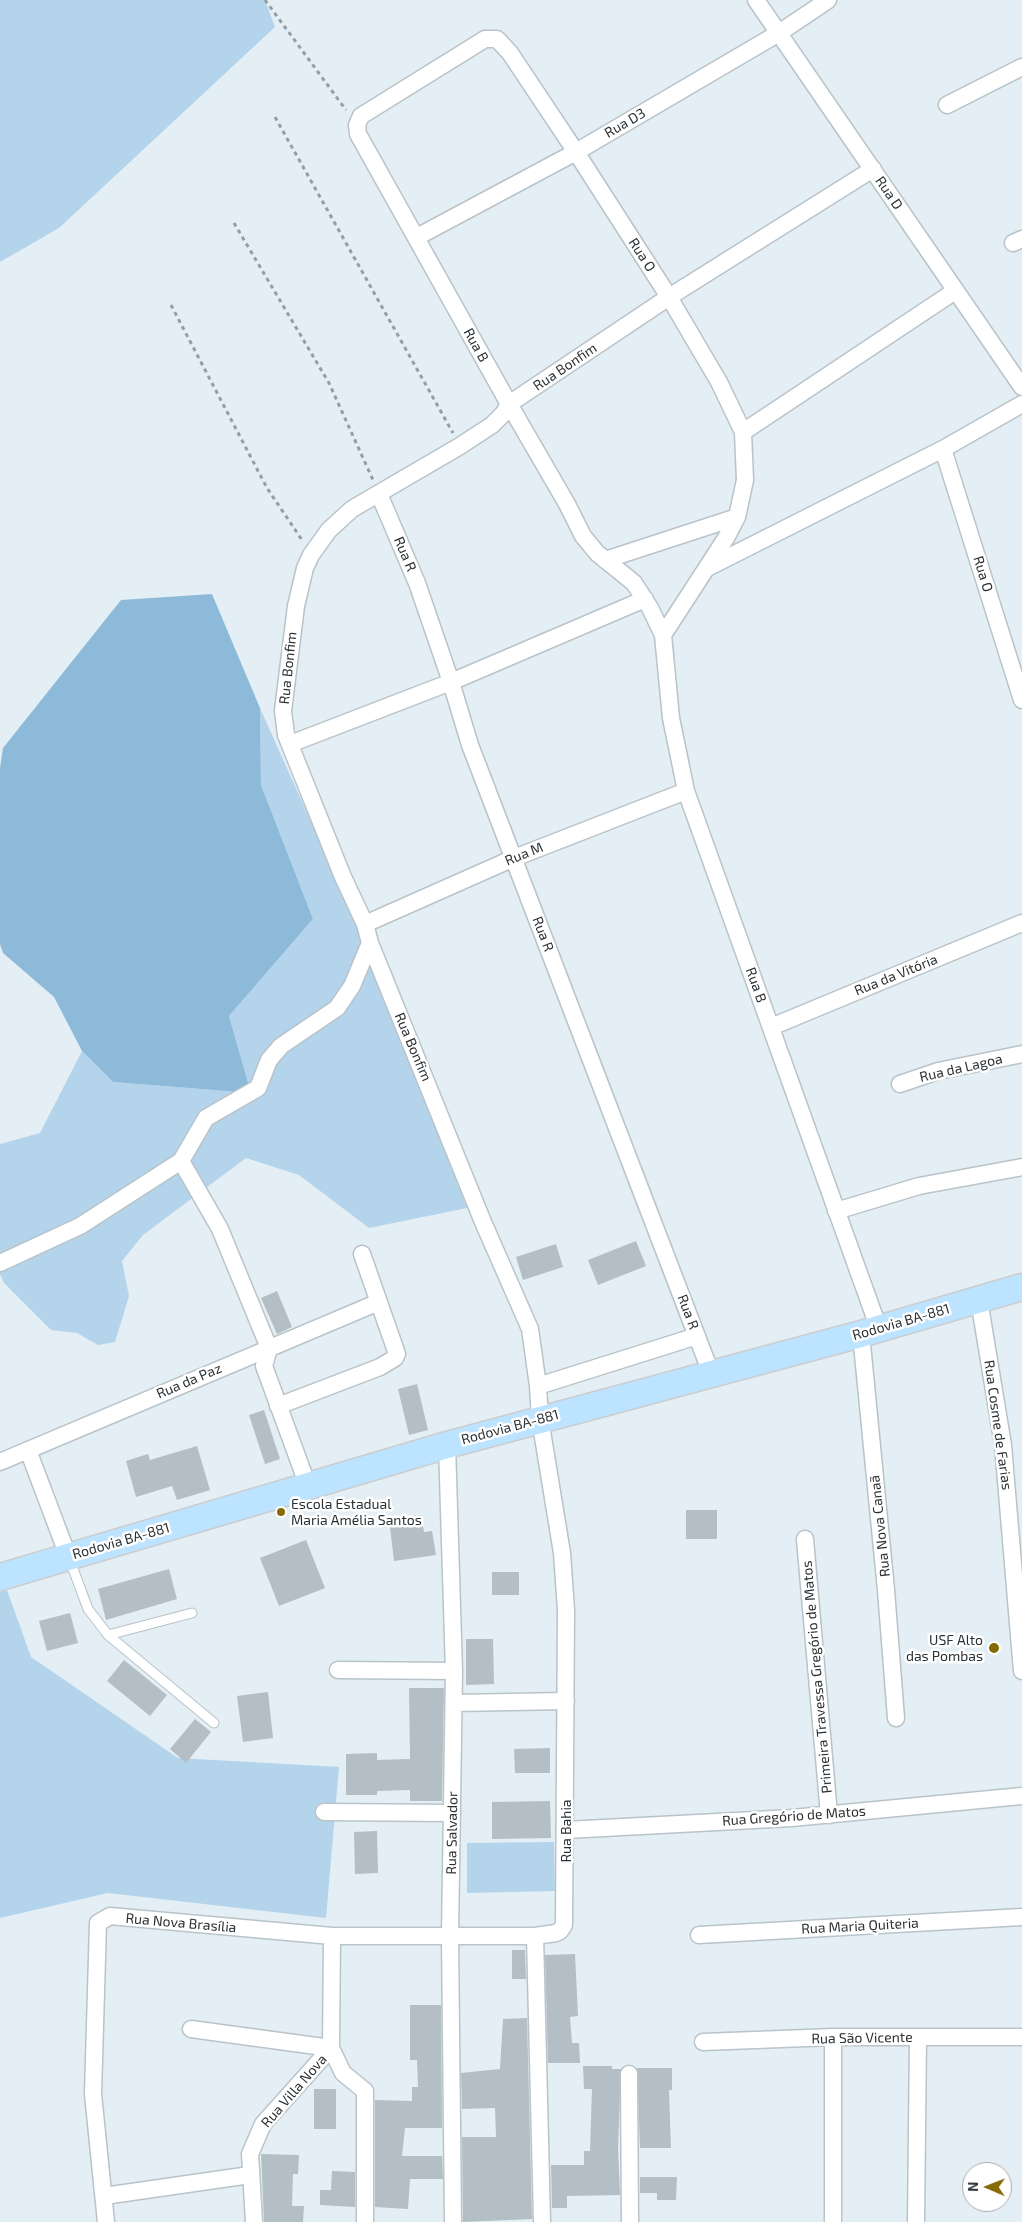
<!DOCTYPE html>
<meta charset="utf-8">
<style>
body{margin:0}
#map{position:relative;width:1022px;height:2222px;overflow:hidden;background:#e4eef5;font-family:"Exo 2",sans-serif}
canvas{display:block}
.north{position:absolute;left:962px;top:2162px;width:50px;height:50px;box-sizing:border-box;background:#fff;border:1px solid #abacad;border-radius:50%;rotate:271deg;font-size:14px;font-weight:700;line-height:20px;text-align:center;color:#2c3033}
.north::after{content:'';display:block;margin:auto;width:18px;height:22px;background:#866a05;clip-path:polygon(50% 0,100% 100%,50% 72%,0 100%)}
</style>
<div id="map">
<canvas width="1022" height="2222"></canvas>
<div class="north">N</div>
</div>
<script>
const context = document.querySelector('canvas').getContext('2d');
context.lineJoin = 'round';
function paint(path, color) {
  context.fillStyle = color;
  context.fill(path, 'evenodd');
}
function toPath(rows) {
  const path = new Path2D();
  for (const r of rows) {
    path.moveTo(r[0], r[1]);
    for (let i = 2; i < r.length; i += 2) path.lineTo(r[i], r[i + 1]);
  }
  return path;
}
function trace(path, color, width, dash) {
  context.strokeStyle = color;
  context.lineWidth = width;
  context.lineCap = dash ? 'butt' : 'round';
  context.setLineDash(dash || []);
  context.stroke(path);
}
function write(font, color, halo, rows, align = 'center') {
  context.font = font + ' "Exo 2",sans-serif';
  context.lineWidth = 5;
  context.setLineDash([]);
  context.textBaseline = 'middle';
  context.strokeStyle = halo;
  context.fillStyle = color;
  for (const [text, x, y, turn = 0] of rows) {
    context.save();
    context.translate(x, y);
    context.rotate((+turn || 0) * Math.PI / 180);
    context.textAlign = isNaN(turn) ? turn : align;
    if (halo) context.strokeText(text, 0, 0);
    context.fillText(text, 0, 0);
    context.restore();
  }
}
const green = toPath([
 [0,0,265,0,275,27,59,228,0,262],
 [260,708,351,911,467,1208,369,1228,299,1175,246,1158,143,1235,122,1261,129,1296,115,1342,98,1345,77,1333,51,1330,4,1283,0,1274,0,1144,40,1133,82,1051,113,1082,251,1093,229,1016,313,919,261,785],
 [7,1590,31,1657,178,1758,339,1767,326,1918,108,1893,0,1918,0,1592],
 [554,1842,555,1891,467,1893,467,1843]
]);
const forest = toPath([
 [212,594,260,708,261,785,313,919,229,1016,251,1093,113,1082,82,1051,54,997,3,953,0,944,0,768,3,748,121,600]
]);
const building = toPath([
 [636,1241,646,1266,598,1285,588,1260],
 [556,1244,563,1267,523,1280,516,1257],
 [277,1291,292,1327,277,1334,261,1298],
 [417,1384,428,1430,409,1435,398,1389],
 [264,1410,280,1459,265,1464,249,1415],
 [197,1446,210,1490,177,1500,172,1486,136,1497,126,1461,148,1454,150,1460],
 [686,1510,717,1510,717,1539,686,1539],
 [421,1515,424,1532,432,1531,436,1555,394,1561,389,1519],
 [306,1540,325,1588,279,1606,260,1558],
 [169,1569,177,1599,106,1620,98,1589],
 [492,1572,519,1572,519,1595,492,1595],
 [70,1613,78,1643,47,1651,39,1621],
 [466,1639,493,1639,494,1684,466,1685],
 [124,1660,167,1695,150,1716,107,1681],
 [409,1688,444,1688,442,1801,410,1801,410,1790,377,1791,377,1795,346,1795,346,1754,377,1753,377,1760,410,1759],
 [268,1692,273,1738,243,1742,237,1696],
 [195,1719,211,1732,186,1763,170,1749],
 [550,1748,550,1773,515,1773,514,1749],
 [550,1801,551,1838,492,1839,492,1802],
 [377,1831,378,1873,355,1874,354,1832],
 [512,1950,525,1950,526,1979,512,1979],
 [575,1954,578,2016,570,2017,572,2043,579,2043,580,2063,548,2063,545,1955],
 [410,2005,441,2005,442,2128,405,2128,402,2156,442,2156,443,2179,410,2179,408,2209,375,2207,375,2100,412,2101,412,2087,418,2087,417,2060,410,2060],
 [527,2018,532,2219,463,2222,462,2137,496,2137,495,2108,462,2109,461,2073,500,2069,503,2019],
 [583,2066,612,2066,612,2069,621,2069,618,2148,620,2195,567,2196,567,2208,552,2208,551,2165,584,2165,584,2151,590,2151,592,2089,584,2089],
 [637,2068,672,2068,672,2090,669,2090,671,2148,640,2148],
 [314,2089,336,2089,336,2129,314,2129],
 [261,2154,299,2155,298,2174,293,2174,292,2206,304,2206,303,2222,264,2222],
 [332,2171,355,2172,355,2207,320,2205,320,2190,331,2190],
 [640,2177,677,2177,676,2200,657,2200,657,2193,640,2193]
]);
const path = toPath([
 [265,0,346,110],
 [275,117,453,433],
 [234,223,329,383,373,480],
 [171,305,267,488,302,540]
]);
const service = toPath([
 [69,1558,88,1609,108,1635,214,1723],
 [108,1635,192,1613]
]);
const minor = toPath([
 [756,0,1022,387],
 [947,105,1022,67],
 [417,237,576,152,779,33,828,0],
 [1013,243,1022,239],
 [743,432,955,291],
 [943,449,1022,700],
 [379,494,417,583,451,682,470,745,711,1373],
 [605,560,737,517],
 [707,568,943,449,1022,404],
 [663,635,726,538,737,517,745,480,743,432,719,382,669,297,576,152,510,53,497,39,485,39,361,116,357,125,358,134,509,404,567,504,583,536,597,553,634,583,650,608,663,635,671,718,686,791,879,1329],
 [290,744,451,682,645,599],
 [365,924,514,858,686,791],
 [771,1027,1022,923],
 [900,1084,938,1071,1022,1054],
 [181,1161,220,1229,269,1348,264,1366,308,1486],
 [836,1211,919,1186,1022,1167],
 [0,1263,80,1226,181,1161,206,1118,258,1088,269,1060,281,1046,337,1008,352,986,370,943],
 [979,1300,1003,1445,1022,1671],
 [861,1334,886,1590,896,1718],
 [538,1386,697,1336],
 [278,1406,380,1367,395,1358,397,1354,362,1254],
 [447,1445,454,1671,450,1936,453,2222],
 [28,1450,68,1556],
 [0,1462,379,1302],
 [805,1539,829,1815],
 [338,1670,454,1671],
 [454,1703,566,1701],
 [324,1812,452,1813],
 [566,1830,792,1818,1022,1796],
 [699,1935,1022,1917],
 [191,2029,331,2048,343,2073,365,2091,365,2222],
 [703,2042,833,2037,1022,2037],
 [629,2074,630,2222],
 [104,2196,250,2175],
 [106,2222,93,2094,98,1923,110,1916,332,1936,535,1936],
 [254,2222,250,2154,263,2124,331,2048,332,1936],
 [542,2222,535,1936,556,1933,560,1931,564,1925,566,1610,562,1553,540,1419,538,1386,530,1329,483,1222,370,943,365,924,343,877,286,735,283,711,296,606,305,568,311,555,329,530,352,509,460,446,492,425,503,414,509,404,669,297,873,169],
 [833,2222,833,2037],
 [916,2222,918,2037]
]);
const primary = toPath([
 [0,1577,447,1445,861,1334,1022,1287]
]);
const markers = [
 [281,1512,5,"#866a05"],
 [994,1648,6,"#866a05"]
];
const streetNames = [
 ["Rua D3",625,123,-30],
 ["Rua D",889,193,56],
 ["Rua O",642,255,57],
 ["Rua B",476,345,61],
 ["Rua Bonfim",565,367,-34],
 ["Rua R",405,554,67],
 ["Rua O",983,574,73],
 ["Rua Bonfim",288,668,-84],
 ["Rua M",524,854,-22],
 ["Rua R",543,934,69],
 ["Rua da Vitória",896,975,-22],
 ["Rua B",756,985,70],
 ["Rua Bonfim",413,1047,67],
 ["Rua da Lagoa",961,1068,-13],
 ["Rua R",688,1312,69],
 ["Rodovia BA-881",901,1322,-16],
 ["Rua da Paz",189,1381,-23],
 ["Rua Cosme de Farias",998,1425,82],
 ["Rodovia BA-881",510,1427,-15],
 ["Rua Nova Canaã",880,1526,-96],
 ["Rodovia BA-881",121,1541,-16],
 ["Primeira Travessa Gregório de Matos",817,1677,-95],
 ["Rua Gregório de Matos",794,1816,-4],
 ["Rua Bahia",566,1831,-90],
 ["Rua Salvador",452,1833,-89],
 ["Rua Nova Brasília",181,1923,5],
 ["Rua Maria Quiteria",860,1926,-3],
 ["Rua São Vicente",862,2038,-1],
 ["Rua Villa Nova",294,2091,-49]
];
const poiNames = [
 ["Escola Estadual",291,1504],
 ["Maria Amélia Santos",291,1520],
 ["USF Alto",983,1640,"right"],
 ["das Pombas",983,1656,"right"]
];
paint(green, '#b4d4eb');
paint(forest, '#8ebada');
paint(building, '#b4bec5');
trace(service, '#b9c3ca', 11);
trace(minor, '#b9c3ca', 19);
trace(primary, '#cccdce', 29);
trace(path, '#969da3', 3, [4, 4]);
trace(service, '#fff', 9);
trace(minor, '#fff', 16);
trace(primary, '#bce3ff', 26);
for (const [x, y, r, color] of markers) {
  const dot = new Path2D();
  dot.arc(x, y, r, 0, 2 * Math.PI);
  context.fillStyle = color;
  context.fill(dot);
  trace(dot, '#fff', 2);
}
write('14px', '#2c3033', '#fff', streetNames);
write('14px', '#2c3033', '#fff', poiNames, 'left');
</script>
